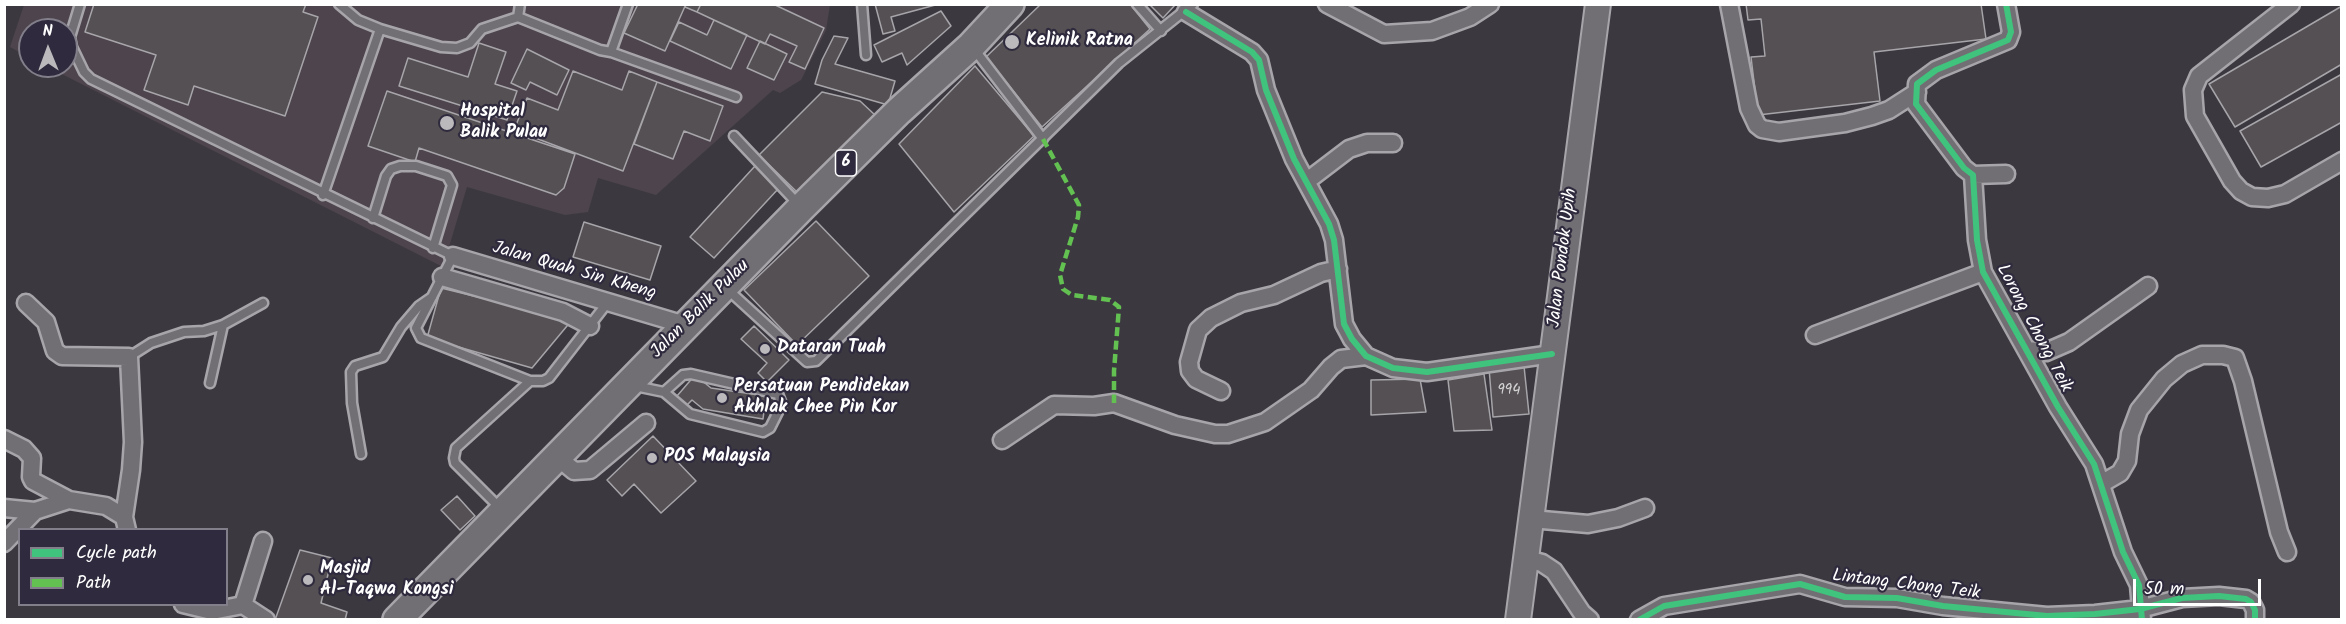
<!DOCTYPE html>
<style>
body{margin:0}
#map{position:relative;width:2346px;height:624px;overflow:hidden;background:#3c3840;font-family:Kalam,sans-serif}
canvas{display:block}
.frame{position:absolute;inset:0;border:6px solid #fff;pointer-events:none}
.legend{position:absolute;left:18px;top:528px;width:210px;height:78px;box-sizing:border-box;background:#2f2a3d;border:2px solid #827f8b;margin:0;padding:8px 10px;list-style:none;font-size:18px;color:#fff}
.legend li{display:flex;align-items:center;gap:12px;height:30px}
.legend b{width:30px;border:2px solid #827f8b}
.north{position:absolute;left:18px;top:18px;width:60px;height:60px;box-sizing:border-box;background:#2f2a3d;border:2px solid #827f8b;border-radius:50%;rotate:359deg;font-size:16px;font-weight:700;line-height:24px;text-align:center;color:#fff}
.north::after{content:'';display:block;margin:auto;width:21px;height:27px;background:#bbb9bc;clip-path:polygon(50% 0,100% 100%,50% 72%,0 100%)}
.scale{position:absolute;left:2133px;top:579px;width:128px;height:27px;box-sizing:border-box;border:3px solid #fff;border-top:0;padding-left:8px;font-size:18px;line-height:21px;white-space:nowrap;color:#fff;-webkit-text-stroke:4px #2f2a3d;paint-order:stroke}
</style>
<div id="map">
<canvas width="2346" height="624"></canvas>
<div class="frame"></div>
<ul class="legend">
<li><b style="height:8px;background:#40c37c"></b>Cycle path</li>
<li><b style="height:8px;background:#63c152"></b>Path</li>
</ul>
<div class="north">N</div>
<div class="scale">50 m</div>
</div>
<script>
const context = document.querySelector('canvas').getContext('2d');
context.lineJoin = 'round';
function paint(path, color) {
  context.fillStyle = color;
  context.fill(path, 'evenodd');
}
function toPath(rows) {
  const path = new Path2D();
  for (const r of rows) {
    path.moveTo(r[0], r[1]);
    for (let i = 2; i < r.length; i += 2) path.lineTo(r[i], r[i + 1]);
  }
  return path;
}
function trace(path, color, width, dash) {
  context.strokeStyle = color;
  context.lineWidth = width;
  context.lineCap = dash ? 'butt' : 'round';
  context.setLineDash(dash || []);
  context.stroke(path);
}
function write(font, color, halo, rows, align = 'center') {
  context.font = font + ' Kalam,sans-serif';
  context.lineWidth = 4.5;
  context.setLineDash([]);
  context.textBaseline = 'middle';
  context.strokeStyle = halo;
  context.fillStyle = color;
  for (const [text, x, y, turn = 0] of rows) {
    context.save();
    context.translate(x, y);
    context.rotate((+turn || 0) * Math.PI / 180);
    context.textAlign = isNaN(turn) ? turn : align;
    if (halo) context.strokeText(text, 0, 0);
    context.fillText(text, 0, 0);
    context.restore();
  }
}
const built = toPath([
 [24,5,830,5,826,30,801,80,780,93,773,90,656,195,598,178,588,212,565,215,467,187,443,267,46,66,66,66,66,30,30,30,30,58,10,47]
]);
const building = toPath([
 [94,4,306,4,303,12,318,17,285,116,194,86,188,105,144,90,156,55,85,32,94,4],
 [638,4,686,4,665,51,624,33,638,4],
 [686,4,701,4,697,12,685,7,686,4],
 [701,4,773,4,824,28,805,69,789,62,797,46,770,34,765,44,697,12,701,4],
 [875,4,939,4,891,17,895,31,883,34,875,4],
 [1041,4,1130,4,1150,29,1042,127,986,57,1041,4],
 [1149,4,1176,4,1163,18,1149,4],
 [1746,4,1981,4,1986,39,1874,52,1880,101,1758,115,1751,57,1765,56,1761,19,1748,20,1746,4],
 [2342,6,2342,64,2235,127,2209,84,2342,6],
 [941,11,951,26,907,65,902,53,882,62,874,45,941,11],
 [714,20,747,35,731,69,670,41,679,22,707,35,714,20],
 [834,36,848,38,835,64,895,81,888,105,815,84,822,60,834,36],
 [760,41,787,54,774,80,747,68,760,41],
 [479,43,506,52,495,84,517,91,507,120,399,86,408,58,468,77,479,43],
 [527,49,569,70,557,95,530,82,526,90,511,83,527,49],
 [975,66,1034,136,954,212,899,144,975,66],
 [573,71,622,90,629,71,657,82,623,171,514,130,527,98,558,110,573,71],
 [2342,74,2342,122,2261,167,2240,131,2342,74],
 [657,82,723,106,710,141,684,131,673,159,634,144,657,82],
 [387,91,575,154,564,188,556,195,419,148,415,162,368,146,387,91],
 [822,92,860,101,875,115,798,193,759,155,822,92],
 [755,166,779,188,714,258,690,237,755,166],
 [816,221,869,276,797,345,744,290,816,221],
 [584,222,661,246,650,280,573,257,584,222],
 [441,288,572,320,532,368,427,338,441,288],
 [754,326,789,360,767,382,758,373,767,363,741,339,754,326],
 [1524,366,1529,414,1493,417,1489,368,1524,366],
 [1484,374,1492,430,1454,431,1448,380,1484,374],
 [695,375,711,388,766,396,763,419,703,409,692,400,687,405,677,396,695,375],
 [1420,379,1426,412,1371,415,1371,380,1420,379],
 [653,436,696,481,661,513,634,484,622,496,607,480,653,436],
 [457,496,475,516,460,530,441,510,457,496],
 [300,550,332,558,321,603,347,612,345,620,275,620,300,550]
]);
const service = toPath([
 [80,4,70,37,72,47,84,72,91,79,453,256,416,328,421,338,530,381,543,381,549,378,608,302],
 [339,4,358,20,380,29,441,47,457,48,470,43,482,29,518,17],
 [520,4,518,17,600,50,611,52,628,4],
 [862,4,866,55],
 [1137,4,1161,31],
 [974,49,1043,139],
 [611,52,736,97],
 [734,136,799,205],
 [323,195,380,29],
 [373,218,386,176,391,169,400,166,416,166,447,176,452,185,433,248],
 [726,288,807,362,816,361,1119,63,1193,4],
 [129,357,151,343,184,332,204,331,223,325,263,303],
 [210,383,223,325],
 [635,386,664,392,683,375,691,374,778,394,782,404,770,428,763,432,690,414,664,392],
 [361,454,352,403,351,372,355,366,383,357,401,327,419,306,432,297],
 [500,508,455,463,454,458,456,448,530,381]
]);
const minor = toPath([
 [1327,4,1384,34,1432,31,1470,17,1490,4],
 [1729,4,1749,108,1757,125,1762,129,1779,132,1845,123,1872,116,1889,110,1917,92],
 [2006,4,2011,32,2008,40,1936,70,1917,84,1916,104,1964,168,1973,175,1977,240,1983,272,2058,407,2094,464,2123,552,2139,585,2142,620],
 [2291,4,2199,76,2193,90,2195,116,2232,181,2241,191,2252,197,2268,198,2285,194,2342,161],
 [1186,12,1252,52,1259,60,1266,90,1294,159,1329,224,1334,240,1344,324,1352,339,1366,356,1393,368,1427,372,1552,354],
 [1973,175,2006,174],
 [1307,181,1349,149,1367,143,1393,143],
 [453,256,685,325],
 [442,277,563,312,590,326],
 [26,303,46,322,55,351,62,356,129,357,133,442,131,470,124,517],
 [1815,335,1983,272],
 [2027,350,2046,352,2069,342,2148,286],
 [1221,391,1196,379,1190,371,1189,362,1198,330,1211,318,1241,303,1274,295,1321,273,1338,269],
 [4,439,24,449,32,458,31,477,33,481,69,500],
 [1002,440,1054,405,1094,406,1114,403,1175,425,1215,434,1228,434,1265,422,1311,390,1331,367,1341,359,1366,356],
 [556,456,574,471,590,470,646,423],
 [2101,484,2120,473,2127,461,2130,434,2139,410,2164,379,2182,364,2202,355,2223,355,2235,358,2243,381,2279,532,2287,552],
 [4,508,35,511,69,500,106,506,124,517,127,530],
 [1531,519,1588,524,1618,518,1645,508],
 [4,543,35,511],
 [1527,559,1542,563,1554,571,1582,613,1590,620],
 [183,604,212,611,243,605,266,620],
 [243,605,263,541],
 [1639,620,1664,606,1800,584,1845,597,1897,598,1943,606,2047,616,2095,614,2140,609,2182,598,2219,596,2246,599,2251,602,2255,610,2255,620]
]);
const secondary = toPath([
 [1518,620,1598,4]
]);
const primary = toPath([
 [397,620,802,207,899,111,971,46,1010,4]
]);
const quiet = toPath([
 [1043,139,1079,205,1078,217,1060,275,1063,289,1072,295,1110,300,1119,307,1114,371,1114,403]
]);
const cycleway = toPath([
 [2006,4,2011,32,2008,40,1936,70,1917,84,1916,104,1964,168,1973,175,1977,240,1983,272,2058,407,2094,464,2123,552,2139,585,2142,620],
 [1186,12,1252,52,1259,60,1266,90,1294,159,1329,224,1334,240,1344,324,1352,339,1366,356,1393,368,1427,372,1552,354],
 [1639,620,1664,606,1800,584,1845,597,1897,598,1943,606,2047,616,2095,614,2140,609,2182,598,2219,596,2246,599,2251,602,2255,610,2255,620]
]);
const markers = [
 [1012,42,8,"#bbb9bc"],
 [447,123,8,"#bbb9bc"],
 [765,349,6,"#bbb9bc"],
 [722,398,6,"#bbb9bc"],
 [652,458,6,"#bbb9bc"],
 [308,580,6,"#bbb9bc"]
];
const numberNames = [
 ["994",1509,391]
];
const shields = [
 [846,163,21]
];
const shieldNames = [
 ["6",846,163]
];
const poiNames = [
 ["Kelinik Ratna",1026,42],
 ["Hospital",460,113],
 ["Balik Pulau",460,134],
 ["Dataran Tuah",777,349],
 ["Persatuan Pendidekan",734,388],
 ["Akhlak Chee Pin Kor",734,409],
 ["POS Malaysia",664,458],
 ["Masjid",320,570],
 ["Al-Taqwa Kongsi",320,591]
];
const streetNames = [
 ["Jalan Pondok Upih",1564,258,-83],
 ["Jalan Quah Sin Kheng",574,272,16],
 ["Jalan Balik Pulau",701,310,-45],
 ["Lorong Chong Teik",2033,329,62],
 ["Lintang Chong Teik",1906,586,7]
];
paint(built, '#4d444d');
paint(building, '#545053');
trace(building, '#a7a5a9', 1.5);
trace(service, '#a7a5a9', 13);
trace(minor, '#a7a5a9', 21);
trace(secondary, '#a7a5a9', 28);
trace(primary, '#a7a5a9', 32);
trace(service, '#716f74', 8);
trace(minor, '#716f74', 16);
trace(secondary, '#716f74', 24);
trace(primary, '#716f74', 27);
trace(quiet, '#63c152', 4.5, [9, 4.5]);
trace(cycleway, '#40c37c', 6);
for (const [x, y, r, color] of markers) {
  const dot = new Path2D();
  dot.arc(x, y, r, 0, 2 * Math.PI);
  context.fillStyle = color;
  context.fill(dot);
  trace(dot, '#2f2a3d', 2);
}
write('15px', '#d4d3d4', null, numberNames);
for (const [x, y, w] of shields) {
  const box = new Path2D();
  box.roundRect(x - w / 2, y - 13, w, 26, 4.5);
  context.fillStyle = '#2f2a3d';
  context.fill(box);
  trace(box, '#fff', 1.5);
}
write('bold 16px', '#fff', null, shieldNames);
write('bold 18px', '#fff', '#2f2a3d', poiNames, 'left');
write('18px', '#fff', '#2f2a3d', streetNames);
</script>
